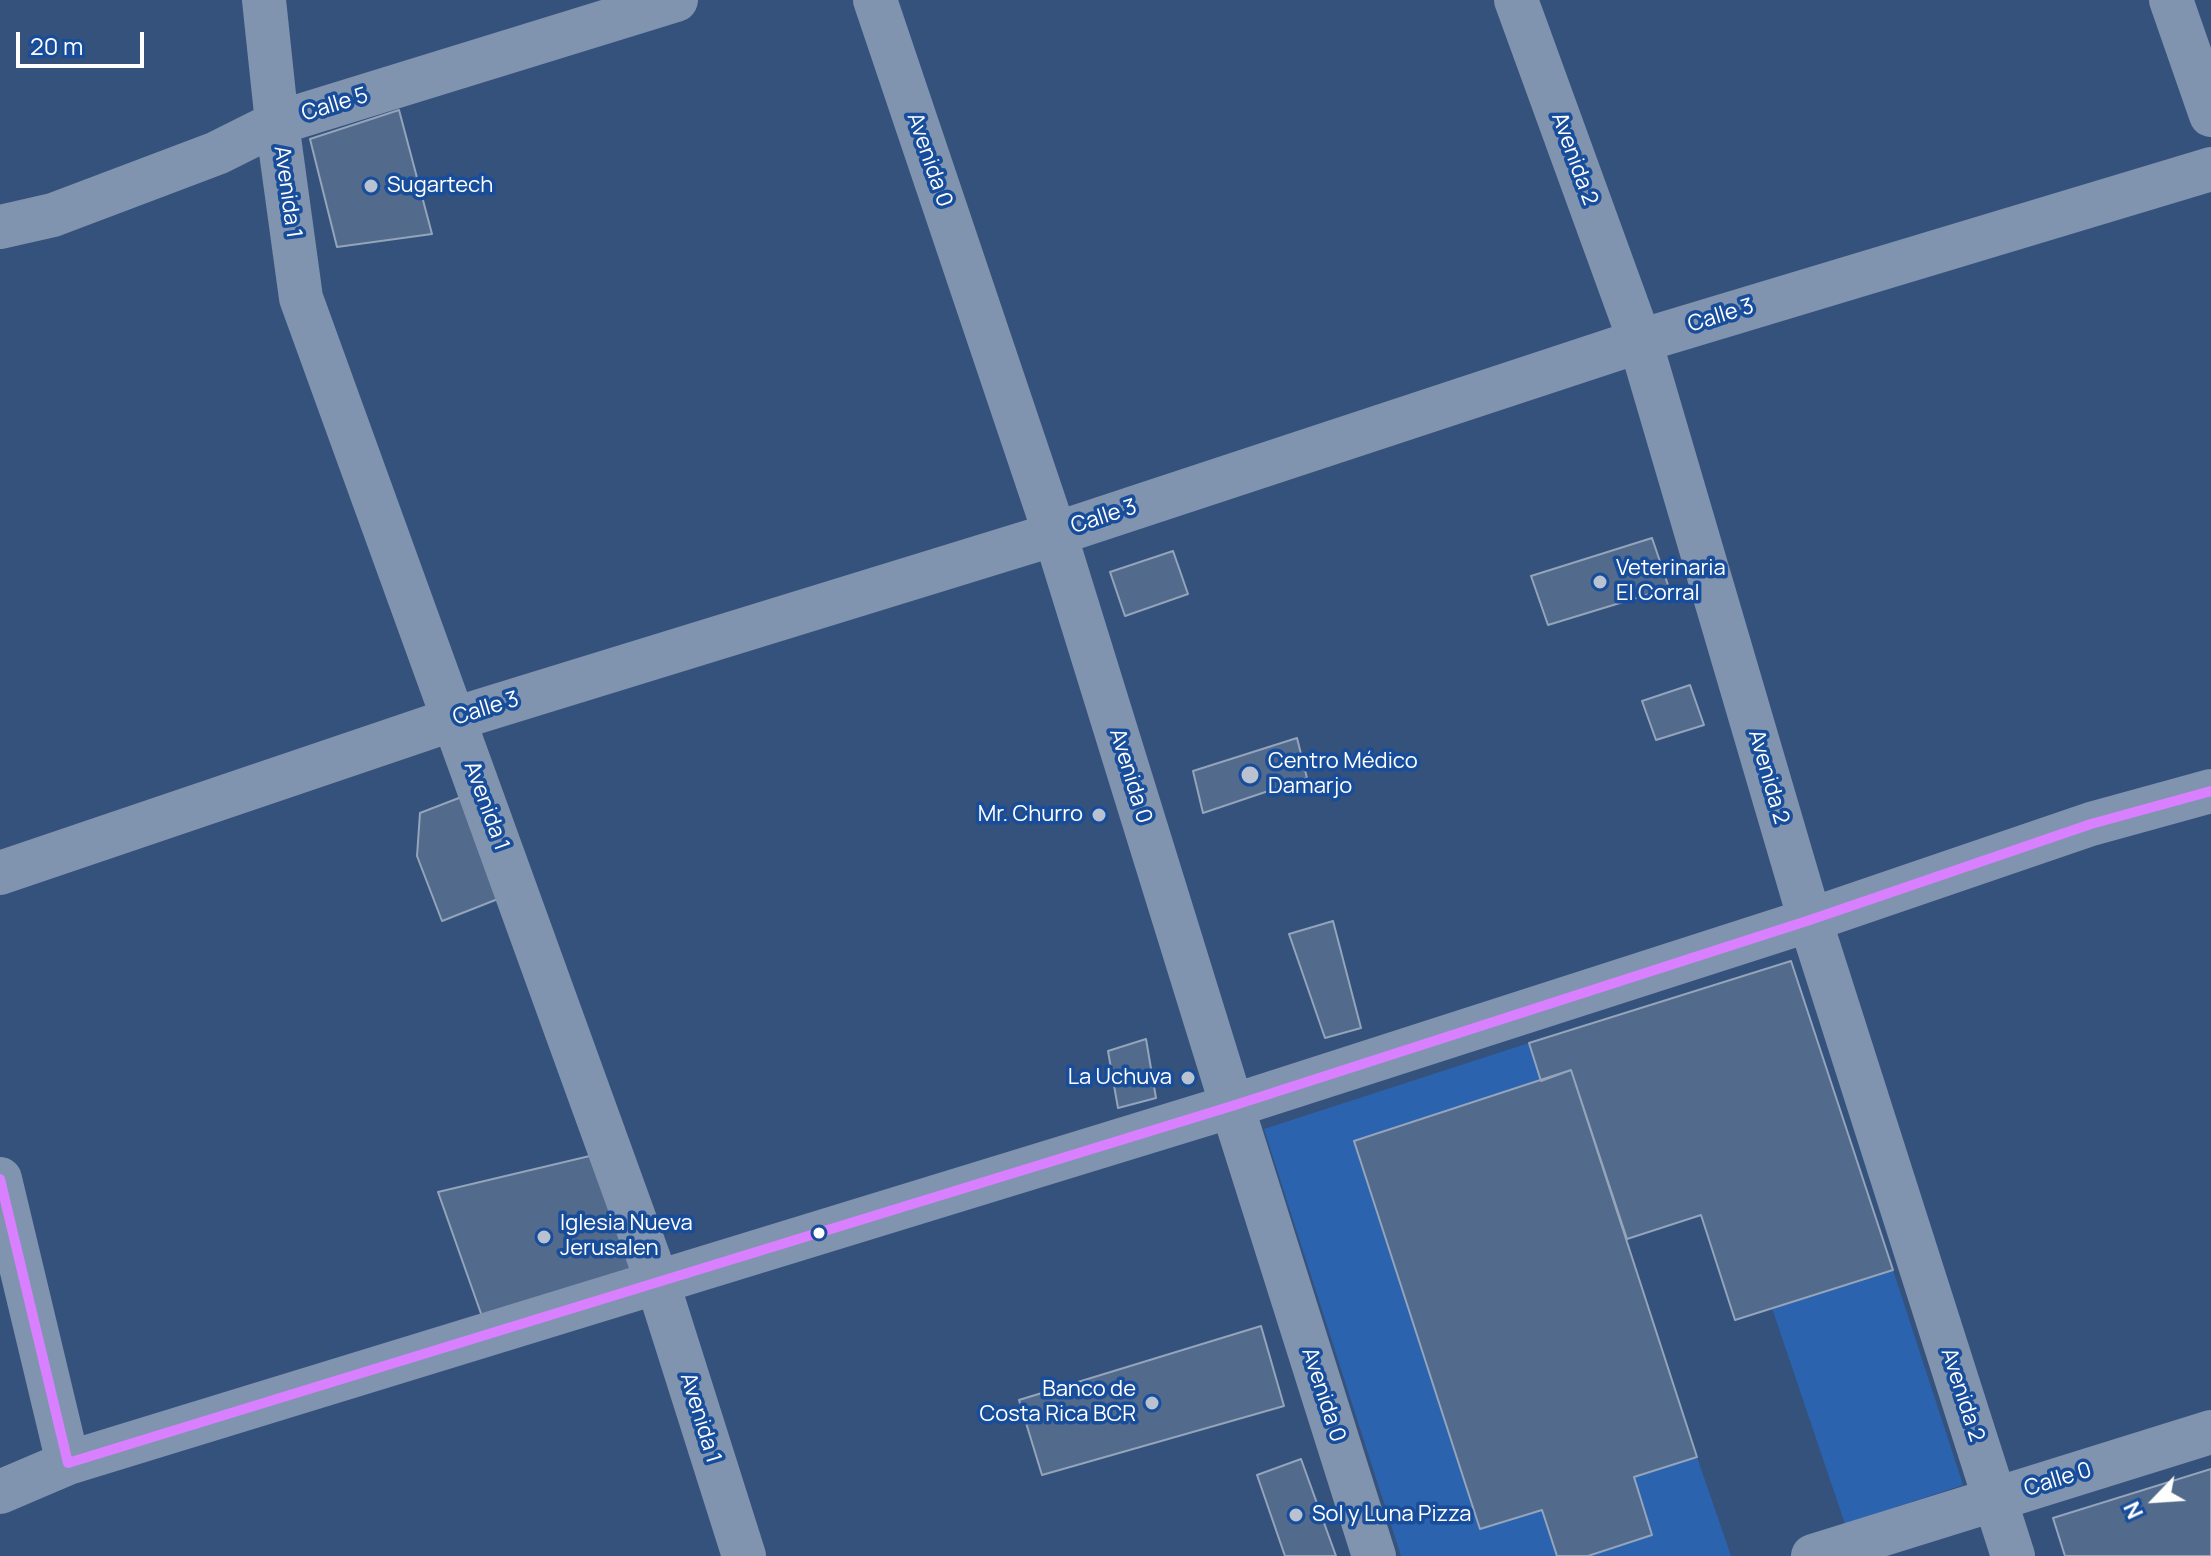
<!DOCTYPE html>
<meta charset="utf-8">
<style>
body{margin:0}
#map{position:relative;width:2211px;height:1556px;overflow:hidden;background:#35527c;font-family:Manrope,sans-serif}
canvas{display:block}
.north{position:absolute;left:2115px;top:1460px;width:80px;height:80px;-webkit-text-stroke:6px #174d9a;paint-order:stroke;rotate:245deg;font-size:22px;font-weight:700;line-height:32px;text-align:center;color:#fff}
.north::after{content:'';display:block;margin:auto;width:28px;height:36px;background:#fff;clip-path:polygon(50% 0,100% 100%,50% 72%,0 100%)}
.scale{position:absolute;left:16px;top:32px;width:128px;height:36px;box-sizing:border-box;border:4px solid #fff;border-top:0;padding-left:10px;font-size:24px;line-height:28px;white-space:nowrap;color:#fff;-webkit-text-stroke:6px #174d9a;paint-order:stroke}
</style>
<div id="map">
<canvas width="2211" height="1556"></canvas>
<div class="north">N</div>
<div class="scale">20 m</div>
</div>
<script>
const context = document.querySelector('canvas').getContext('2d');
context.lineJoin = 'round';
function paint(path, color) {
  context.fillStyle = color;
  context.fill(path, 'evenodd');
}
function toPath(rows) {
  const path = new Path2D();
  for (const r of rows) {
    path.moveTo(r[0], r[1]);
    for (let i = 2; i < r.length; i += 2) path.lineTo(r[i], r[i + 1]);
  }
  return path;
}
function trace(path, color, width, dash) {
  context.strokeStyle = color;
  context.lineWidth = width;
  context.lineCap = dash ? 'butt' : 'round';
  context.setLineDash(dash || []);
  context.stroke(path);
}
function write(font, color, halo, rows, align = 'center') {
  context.font = font + ' Manrope,sans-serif';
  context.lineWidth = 7;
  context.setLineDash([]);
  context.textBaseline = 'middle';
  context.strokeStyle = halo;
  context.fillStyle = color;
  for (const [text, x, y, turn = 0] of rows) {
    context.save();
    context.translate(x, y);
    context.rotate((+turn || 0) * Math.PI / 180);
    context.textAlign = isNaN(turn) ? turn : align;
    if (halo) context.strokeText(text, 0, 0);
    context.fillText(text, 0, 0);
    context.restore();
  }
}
const green = toPath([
 [1529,1043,1541,1081,1355,1141,1480,1529,1542,1510,1557,1556,1401,1556,1264,1129],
 [1893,1270,1963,1485,1845,1524,1772,1308],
 [1697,1457,1731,1556,1588,1556,1652,1535,1634,1477]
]);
const building = toPath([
 [399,110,432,234,337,247,310,139,399,110],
 [1652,538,1669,588,1548,625,1531,576,1652,538],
 [1173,551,1188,594,1125,616,1110,572,1173,551],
 [1690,685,1704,725,1656,740,1642,701,1690,685],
 [1297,738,1307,778,1203,813,1193,771,1297,738],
 [464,796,503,897,442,921,417,856,420,813,464,796],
 [1333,921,1361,1028,1325,1038,1289,934,1333,921],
 [1791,961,1893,1270,1735,1320,1701,1215,1627,1239,1571,1070,1541,1081,1529,1043,1791,961],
 [1146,1039,1156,1098,1118,1108,1108,1051,1146,1039],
 [1571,1070,1697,1457,1634,1477,1652,1535,1588,1556,1557,1556,1542,1510,1480,1529,1354,1141,1571,1070],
 [594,1155,657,1281,484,1322,438,1192,594,1155],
 [1261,1326,1284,1406,1042,1475,1019,1400,1261,1326],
 [1301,1459,1336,1556,1285,1556,1257,1475,1301,1459],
 [2211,1469,2211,1556,2065,1556,2053,1518,2211,1469]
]);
const street = toPath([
 [264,0,277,123,301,298,657,1281,744,1556],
 [875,0,1055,534,1232,1106,1374,1556],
 [1516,0,1640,341,1810,920,2013,1556],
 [2171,0,2211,115],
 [0,227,53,215,217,153,277,123,676,0],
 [0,873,454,719,1055,534,1640,341,2211,169],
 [0,1179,68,1463],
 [0,1492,68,1463,1232,1106,1810,920,2091,824,2211,791],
 [1813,1556,2211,1432]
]);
const bus1 = toPath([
 [0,1179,68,1463,1232,1106,1810,920,2091,824,2211,791]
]);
const markers = [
 [371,186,8,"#b8c2d1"],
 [1600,582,8,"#b8c2d1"],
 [1250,775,10,"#b8c2d1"],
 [1099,815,8,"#b8c2d1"],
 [1188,1078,8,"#b8c2d1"],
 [819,1233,7,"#fff"],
 [544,1237,8,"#b8c2d1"],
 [1152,1403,8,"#b8c2d1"],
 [1296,1515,8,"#b8c2d1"]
];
const streetNames = [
 ["Calle 5",335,105,-17],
 ["Avenida 2",1574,159,70],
 ["Avenida 0",929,160,71],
 ["Avenida 1",287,192,82],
 ["Calle 3",1721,316,-17],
 ["Calle 3",1104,517,-18],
 ["Calle 3",486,709,-17],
 ["Avenida 0",1130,776,73],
 ["Avenida 2",1768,777,74],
 ["Avenida 1",486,806,70],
 ["Avenida 0",1323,1395,72],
 ["Avenida 2",1962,1395,72],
 ["Avenida 1",700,1418,73],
 ["Calle 0",2058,1480,-17]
];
const poiNames = [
 ["Sugartech",387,186],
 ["Veterinaria",1616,569],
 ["El Corral",1616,594],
 ["Centro Médico",1268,762],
 ["Damarjo",1268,787],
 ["Mr. Churro",1083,815,"right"],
 ["La Uchuva",1172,1078,"right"],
 ["Iglesia Nueva",560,1224],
 ["Jerusalen",560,1249],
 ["Banco de",1136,1390,"right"],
 ["Costa Rica BCR",1136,1415,"right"],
 ["Sol y Luna Pizza",1312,1515]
];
paint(green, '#2c63af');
paint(building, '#526a8b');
trace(building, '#94a4bb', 2);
trace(street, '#8093af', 44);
trace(bus1, '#d880ff', 10);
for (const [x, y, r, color] of markers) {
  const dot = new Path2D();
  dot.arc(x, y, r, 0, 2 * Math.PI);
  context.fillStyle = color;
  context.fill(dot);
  trace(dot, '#174d9a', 3);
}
write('22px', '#fff', '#174d9a', streetNames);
write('22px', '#fff', '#174d9a', poiNames, 'left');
</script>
